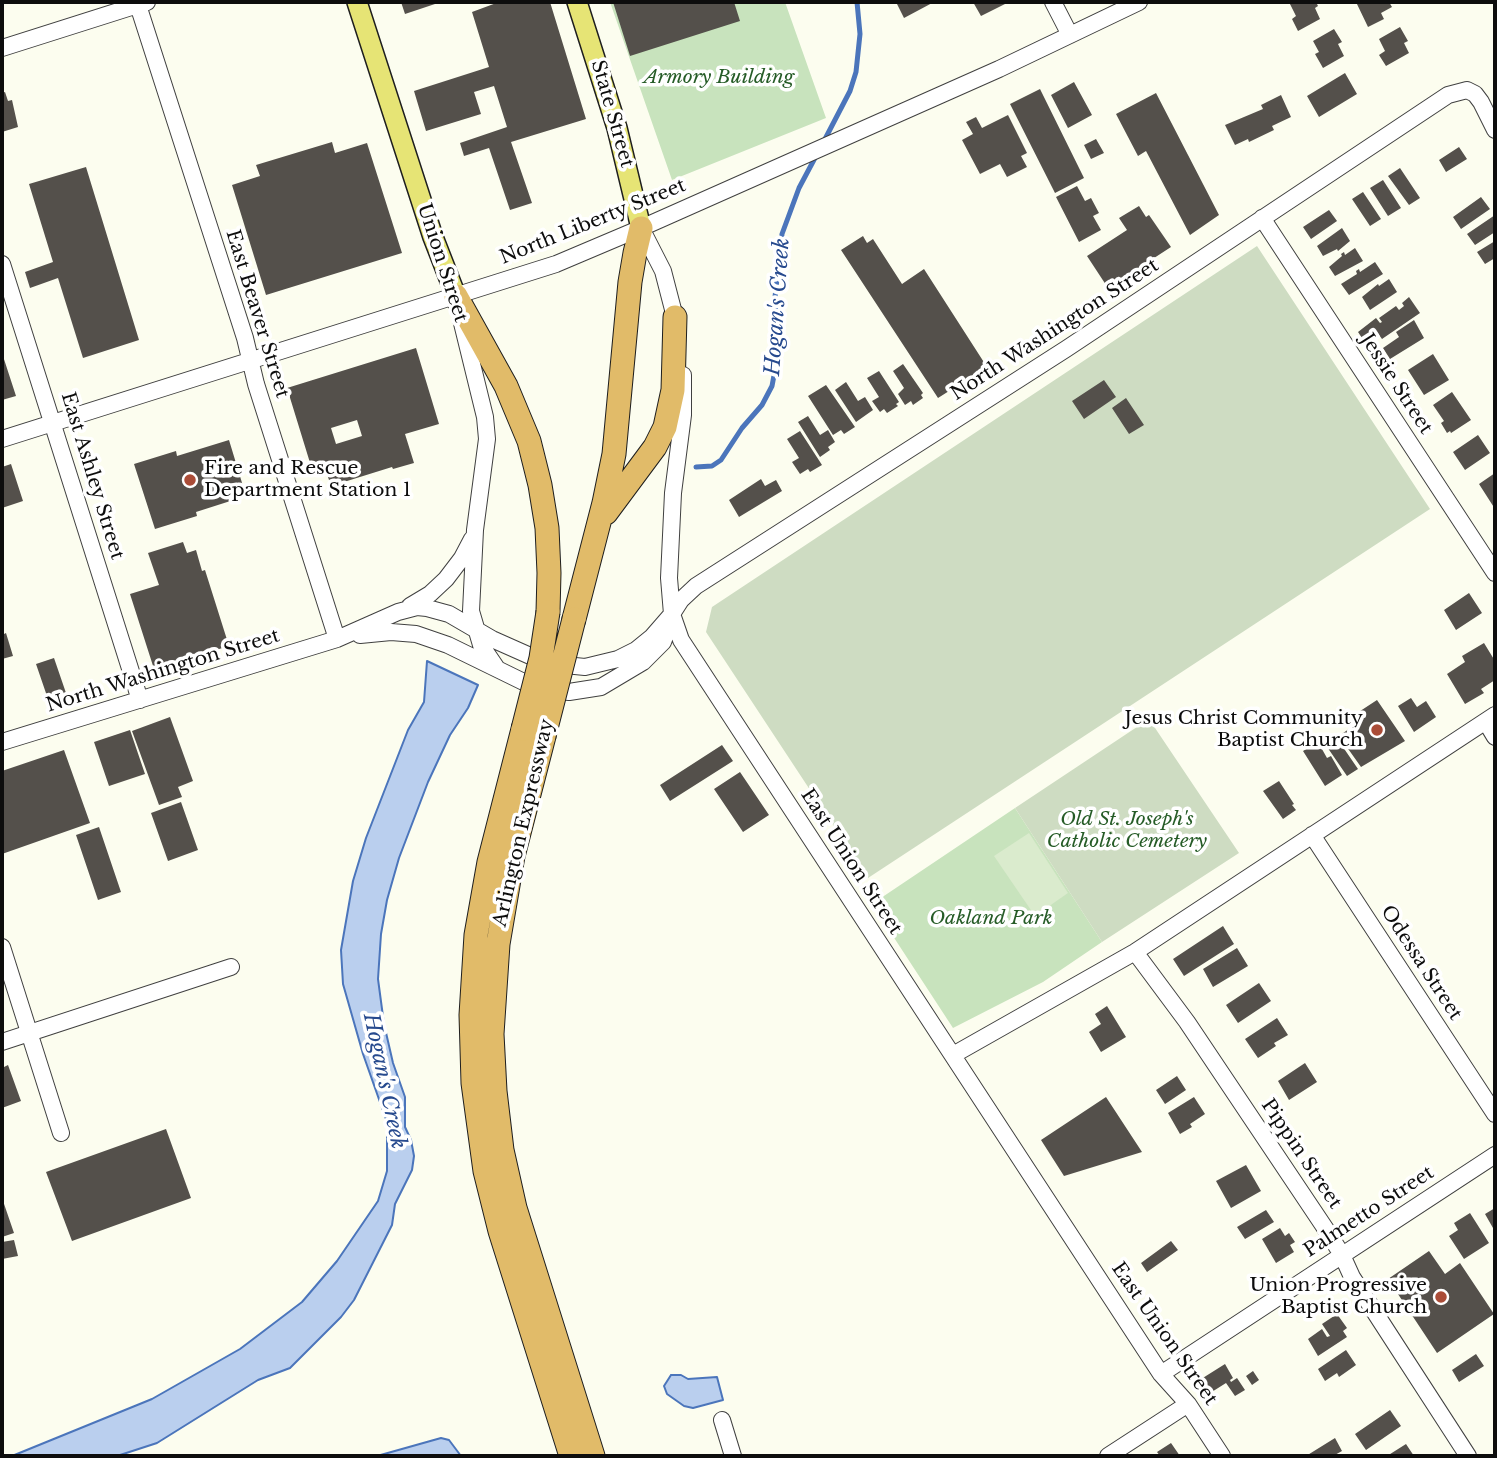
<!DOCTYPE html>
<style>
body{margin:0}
#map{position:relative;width:1497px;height:1458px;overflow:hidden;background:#fcfdef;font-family:"Libre Baskerville",serif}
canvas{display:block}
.frame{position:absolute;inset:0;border:4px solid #0d0d0d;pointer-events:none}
</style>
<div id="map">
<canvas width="1497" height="1458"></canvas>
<div class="frame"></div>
</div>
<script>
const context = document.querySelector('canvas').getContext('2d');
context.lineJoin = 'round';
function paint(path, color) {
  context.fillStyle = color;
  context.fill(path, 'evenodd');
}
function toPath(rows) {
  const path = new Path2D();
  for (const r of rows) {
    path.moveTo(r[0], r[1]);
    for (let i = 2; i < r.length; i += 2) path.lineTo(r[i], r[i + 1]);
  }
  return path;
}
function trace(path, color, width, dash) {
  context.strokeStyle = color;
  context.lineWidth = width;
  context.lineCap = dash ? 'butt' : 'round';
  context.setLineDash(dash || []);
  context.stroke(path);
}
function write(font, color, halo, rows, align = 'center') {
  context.font = font + ' "Libre Baskerville",serif';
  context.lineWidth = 7;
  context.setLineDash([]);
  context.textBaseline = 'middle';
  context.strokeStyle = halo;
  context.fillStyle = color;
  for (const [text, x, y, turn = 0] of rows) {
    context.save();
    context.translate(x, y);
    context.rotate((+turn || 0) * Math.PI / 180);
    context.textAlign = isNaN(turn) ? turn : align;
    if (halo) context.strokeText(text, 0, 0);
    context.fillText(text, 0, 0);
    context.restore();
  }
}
const green = toPath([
 [610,2,785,2,826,118,672,180],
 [1015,808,1102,942,1043,982,953,1028,872,904]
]);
const cemetery = toPath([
 [1257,246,1430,509,868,878,706,632,712,607],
 [1149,719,1239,853,1102,942,1015,808]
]);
const pitch = toPath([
 [1029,833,1068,893,1035,916,994,856]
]);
const water = toPath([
 [427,661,478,685,468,708,450,735,428,782,399,858,387,900,381,934,378,979,384,1024,393,1063,405,1097,405,1127,411,1140,414,1156,412,1170,395,1204,392,1225,354,1300,341,1317,290,1368,258,1380,157,1443,117,1456,12,1456,152,1399,240,1349,302,1302,337,1261,378,1201,387,1171,387,1122,363,1054,343,984,341,950,353,881,366,838,408,730,424,702,427,661],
 [671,1375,681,1375,688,1379,717,1377,723,1400,693,1408,684,1406,667,1394,664,1386,671,1375],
 [441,1438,449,1440,461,1456,377,1456,441,1438]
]);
const stream = toPath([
 [824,141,850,91,856,72,860,34,857,2],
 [696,467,712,466,721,460,742,428,762,405,772,386,779,349,775,297,782,234,799,188,816,156]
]);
const building = toPath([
 [401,2,441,2,405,14],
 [499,2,550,2,586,119,511,142,532,203,510,210,489,148,464,156,460,143,507,127,494,86,474,92,481,114,426,131,414,91,489,67,472,12],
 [613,2,734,2,740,21,630,56],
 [896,2,934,2,904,18],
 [973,2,1009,2,981,16],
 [1289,2,1316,2,1318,6,1315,8,1320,19,1298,31,1292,19,1296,16],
 [1356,2,1389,2,1392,7,1381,13,1384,19,1368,27],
 [1400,27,1408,41,1404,43,1409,53,1386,66,1379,55,1385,51,1379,39],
 [1334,29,1342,42,1338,44,1344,56,1323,68,1315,54,1319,52,1313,41],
 [1345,73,1357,94,1319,117,1307,96],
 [1074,82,1092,115,1068,128,1051,95],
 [1040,89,1084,178,1055,193,1010,104],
 [5,92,8,101,12,100,18,127,2,132,2,93],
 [1156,93,1219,215,1190,235,1146,151,1138,156,1116,114],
 [1281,95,1291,117,1272,126,1274,130,1249,142,1248,139,1235,145,1225,125,1263,109,1261,105],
 [1008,115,1027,153,1021,156,1027,167,1007,177,1000,164,980,174,962,140,973,134,966,122,976,117,982,128],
 [1096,139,1104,153,1091,159,1084,145],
 [332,142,335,153,367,143,402,253,266,295,232,185,260,176,256,165],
 [1459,147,1467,159,1446,172,1439,160],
 [86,167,139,340,83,358,58,278,30,288,25,272,53,262,29,184],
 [1400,168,1420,198,1409,205,1388,176],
 [1383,180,1401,208,1388,216,1370,188],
 [1077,186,1085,201,1091,198,1099,213,1093,216,1101,230,1079,242,1056,197],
 [1363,192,1381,219,1370,226,1352,199],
 [1481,197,1490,209,1461,229,1453,217],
 [1139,206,1146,217,1149,215,1171,247,1108,288,1087,256,1127,230,1119,218],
 [1329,210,1337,221,1311,239,1303,227],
 [1495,215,1495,232,1475,245,1467,234],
 [1342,228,1350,241,1338,251,1337,249,1323,256,1317,246],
 [863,236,867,243,873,239,902,284,924,269,987,367,938,398,841,250],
 [1495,241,1495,258,1485,264,1477,252],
 [1355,248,1363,261,1335,276,1329,267,1342,256,1341,254,1344,252,1345,255],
 [1375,262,1383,274,1349,295,1341,284,1357,274,1356,271,1359,269,1360,272],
 [1389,279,1397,292,1370,310,1362,297,1378,284,1379,286],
 [1409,297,1420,313,1382,339,1377,332,1364,341,1358,332,1376,318,1380,323,1382,322,1379,318,1396,306,1399,310,1404,306,1402,303],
 [1414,320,1424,338,1390,359,1383,348,1399,337,1396,332],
 [416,348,439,424,405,434,414,463,393,469,392,467,331,486,323,462,311,466,287,388],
 [357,420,362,436,336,444,331,428],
 [2,353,16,396,2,400],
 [1433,354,1449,380,1424,395,1408,370],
 [903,364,923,393,921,395,923,398,913,405,911,401,905,405,898,394,904,388,893,371],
 [879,371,899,402,896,404,898,406,887,413,884,409,880,412,872,401,879,397,867,378],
 [1104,380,1116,397,1084,419,1072,401],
 [846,382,858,401,865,397,873,410,856,422,835,390],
 [826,385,855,427,844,434,841,430,833,435,808,396],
 [1452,392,1471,420,1451,433,1450,431,1447,433,1441,423,1444,421,1433,405],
 [1126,398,1144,425,1129,434,1112,408],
 [808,416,820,435,828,430,835,442,828,447,830,450,820,457,798,422],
 [800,431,822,465,810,472,808,469,800,474,792,462,799,458,787,439],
 [1478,435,1490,453,1465,470,1453,452],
 [229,440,246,496,196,512,197,516,155,529,134,464,176,451,177,456],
 [11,464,23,501,2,508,2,467],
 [1495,473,1495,509,1479,484],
 [761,479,765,486,776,480,782,491,739,517,729,500],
 [183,542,187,553,196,550,202,571,205,570,229,646,154,669,130,594,159,585,148,553],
 [1469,593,1482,613,1456,630,1444,610],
 [6,633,13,656,2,659,2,635],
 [1484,643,1495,661,1495,680,1481,689,1484,693,1465,704,1447,674,1465,662,1462,656],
 [54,658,66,693,48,699,36,664],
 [1411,698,1417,707,1426,701,1436,717,1414,732,1398,706],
 [1377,700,1405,741,1361,767,1339,736,1353,726,1348,719],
 [170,717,193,781,178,787,182,797,159,805,132,731],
 [130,730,145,774,109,786,94,742],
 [1334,734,1358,769,1347,776,1323,741],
 [1318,742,1327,758,1331,756,1342,775,1325,786,1303,751],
 [722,745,733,761,670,801,660,785],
 [64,750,90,823,2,854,2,771],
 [740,772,769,815,743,832,714,789],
 [1279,781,1294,804,1292,805,1296,810,1283,819,1263,791],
 [181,802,198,850,168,861,151,813],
 [99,827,121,892,98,900,76,835],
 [1223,926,1234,944,1184,976,1173,959],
 [1237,948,1248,966,1213,987,1203,969],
 [1259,983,1271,1001,1238,1023,1226,1005],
 [1107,1006,1126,1037,1101,1052,1089,1032,1101,1024,1095,1014],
 [1277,1018,1288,1035,1274,1043,1276,1046,1258,1058,1245,1039],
 [1305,1063,1317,1082,1289,1100,1278,1081],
 [8,1065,21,1101,2,1108,2,1068],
 [1177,1076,1186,1090,1165,1104,1156,1090],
 [1106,1097,1142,1152,1064,1176,1041,1140],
 [1194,1097,1205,1114,1190,1124,1192,1127,1180,1134,1168,1113],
 [166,1129,191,1198,72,1241,46,1172],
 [1246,1165,1261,1191,1231,1208,1216,1181],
 [2,1198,14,1233,2,1237],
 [1495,1208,1495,1226,1493,1228,1485,1214],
 [1266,1210,1274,1222,1245,1239,1237,1227],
 [1470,1213,1489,1243,1464,1259,1449,1236,1458,1230,1454,1223],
 [1280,1228,1285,1236,1289,1233,1295,1242,1290,1245,1294,1252,1276,1263,1262,1239],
 [14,1240,18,1256,2,1259,2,1242],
 [1171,1241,1178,1250,1147,1272,1141,1263],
 [1429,1251,1445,1274,1460,1263,1494,1314,1437,1353,1388,1279],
 [1337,1314,1347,1328,1343,1331,1347,1337,1318,1356,1308,1339,1322,1329,1327,1337,1330,1336,1322,1324],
 [1346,1350,1356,1365,1339,1377,1337,1373,1325,1381,1318,1369],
 [1476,1354,1484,1366,1459,1382,1452,1370],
 [1225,1364,1233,1378,1230,1380,1231,1382,1237,1378,1245,1390,1235,1396,1226,1383,1207,1395,1198,1381],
 [1253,1371,1259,1380,1252,1385,1246,1376],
 [1390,1410,1401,1426,1366,1450,1355,1434],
 [1335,1438,1342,1451,1333,1456,1306,1456],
 [1171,1443,1180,1456,1160,1456,1157,1452],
 [1406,1444,1414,1456,1387,1456]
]);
const minor = toPath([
 [137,2,245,338,256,384,337,639],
 [1053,2,1070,35],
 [2,48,147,2],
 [1262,218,1495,573],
 [641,228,663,271,677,325],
 [2,264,140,700],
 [461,319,485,417,487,439,475,530,471,611,481,645,496,667],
 [683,375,683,415,673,493,669,578,672,614,681,640,1161,1374,1188,1404,1222,1456],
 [2,439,556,264,641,228,999,69,1139,2],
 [410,606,430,594,446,579,462,558,472,539],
 [360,635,391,632,416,634,448,645,538,689,569,692,601,687,643,662,663,642,670,623],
 [1486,722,1495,737],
 [2,742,337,639,398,612,417,607,427,608,449,614,492,639,537,659,555,664,585,667,618,659,636,650,652,637,672,614,681,600,696,586,1066,349,1448,95,1467,90,1475,94,1481,102,1495,130],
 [1312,835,1495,1114],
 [2,947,61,1133],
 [1135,952,1187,1022,1329,1234,1342,1255,1352,1277,1468,1456],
 [2,1042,231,967],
 [953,1055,1135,952,1495,715],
 [1161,1374,1495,1155],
 [722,1420,733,1456],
 [1108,1456,1188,1404]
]);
const major = toPath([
 [357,2,433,237,456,296],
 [577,2,617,128,641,228]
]);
const highway = toPath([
 [456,296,506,386,529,441,540,485,547,528,549,573,548,612],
 [606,513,655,447,665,427,673,390,675,317],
 [574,619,604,503,614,454,630,282,635,253,641,228],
 [523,729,489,862,476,935,471,1015,473,1083,485,1171,500,1231,571,1456],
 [544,736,513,856,498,944,492,1034,495,1091,502,1150,515,1208,593,1456]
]);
const highwayBridge = toPath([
 [523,729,541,658,548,612],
 [544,736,574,619]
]);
const markers = [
 [190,480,7,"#aa4c37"],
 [1377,730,7,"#aa4c37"],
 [1441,1297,7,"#aa4c37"]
];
const parkNames = [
 ["Armory Building",719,78],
 ["Old St. Joseph's",1127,820],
 ["Catholic Cemetery",1127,842],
 ["Oakland Park",991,919]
];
const streetNames = [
 ["State Street",612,114,74],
 ["North Liberty Street",593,222,-22],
 ["Union Street",442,263,72],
 ["East Beaver Street",257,314,73],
 ["North Washington Street",1055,330,-33],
 ["Jessie Street",1396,384,57],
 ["East Ashley Street",92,476,73],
 ["North Washington Street",163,671,-17],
 ["Arlington Expressway",524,823,-77],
 ["East Union Street",851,862,57],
 ["Odessa Street",1421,963,57],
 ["Pippin Street",1301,1154,56],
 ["Palmetto Street",1369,1212,-33],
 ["East Union Street",1164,1334,55]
];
const poiNames = [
 ["Fire and Rescue",204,469,"left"],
 ["Department Station 1",204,491,"left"],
 ["Jesus Christ Community",1363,719],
 ["Baptist Church",1363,741],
 ["Union Progressive",1427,1286],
 ["Baptist Church",1427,1308]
];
const waterNames = [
 ["Hogan's Creek",778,307,-86],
 ["Hogan's Creek",384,1081,78]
];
paint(green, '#c8e3bd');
paint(cemetery, '#cedcc2');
paint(pitch, '#daebcd');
paint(water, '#bacfee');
trace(water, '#4b75bb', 2);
trace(stream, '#4b75bb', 5);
paint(building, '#54504b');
trace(minor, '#404040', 18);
trace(major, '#1e1e1e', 22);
trace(highway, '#1e1e1e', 25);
trace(minor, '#fff', 16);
trace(major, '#e6e475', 19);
trace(highway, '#e1bb69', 23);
trace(highwayBridge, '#1e1e1e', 25, []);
trace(highwayBridge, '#e1bb69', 23);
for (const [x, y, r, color] of markers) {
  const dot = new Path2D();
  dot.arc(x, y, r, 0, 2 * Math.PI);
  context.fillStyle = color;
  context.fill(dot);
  trace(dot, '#fff', 2.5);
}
write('italic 19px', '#265c27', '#fff', parkNames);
write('19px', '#0d0d0d', '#fff', streetNames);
write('19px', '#0d0d0d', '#fff', poiNames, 'right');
write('italic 21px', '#274a8e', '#fff', waterNames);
</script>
